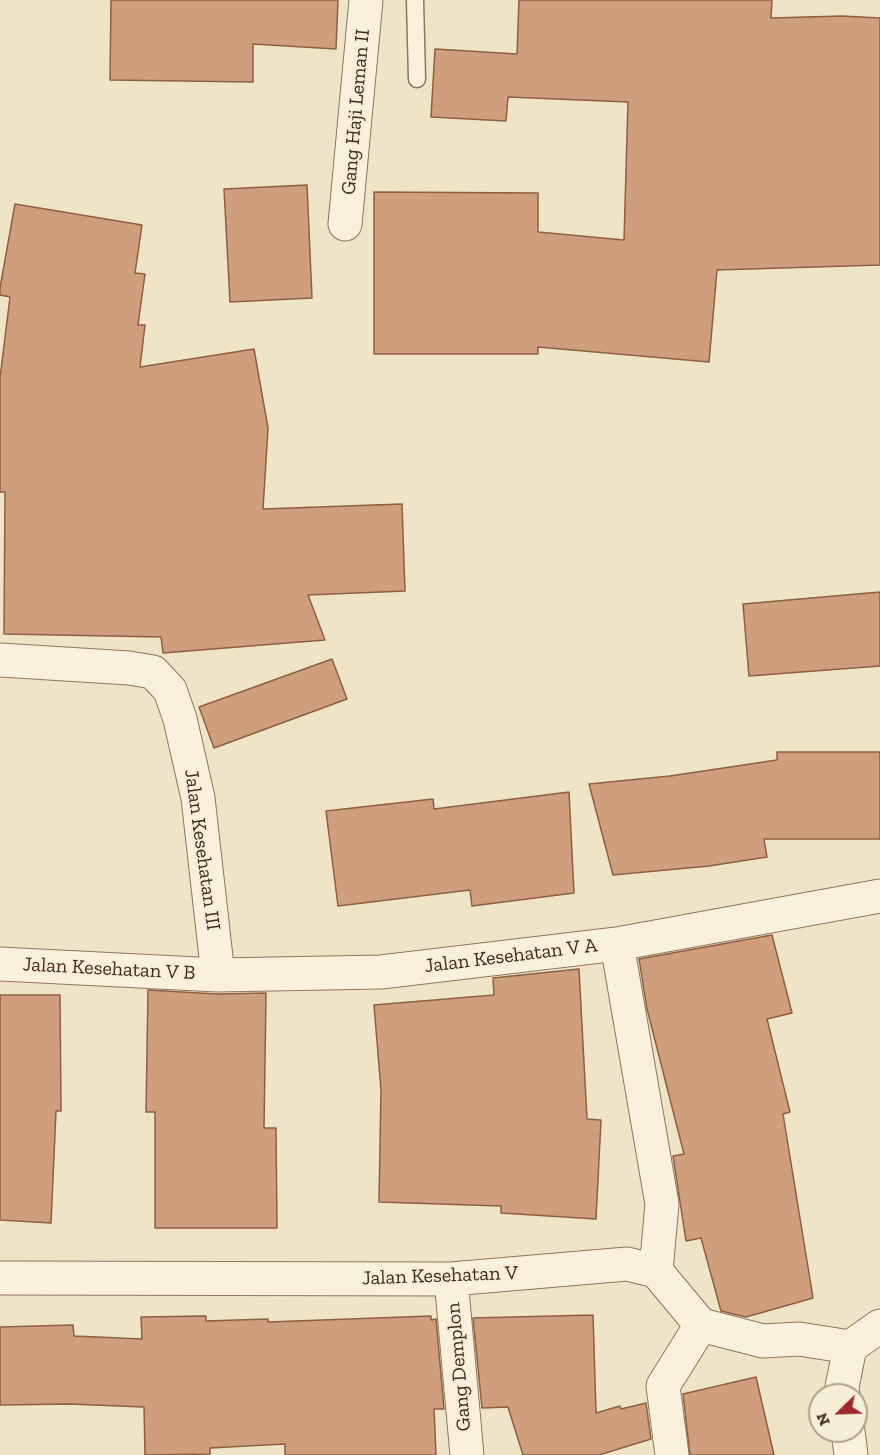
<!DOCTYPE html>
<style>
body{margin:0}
#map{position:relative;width:880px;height:1455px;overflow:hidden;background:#f0e4c8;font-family:"Zilla Slab",serif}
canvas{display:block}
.north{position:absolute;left:808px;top:1383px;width:60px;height:60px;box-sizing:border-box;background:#f7eed8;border:2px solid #ada18e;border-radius:50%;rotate:247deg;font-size:16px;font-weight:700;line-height:24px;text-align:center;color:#3d2e20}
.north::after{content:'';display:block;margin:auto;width:21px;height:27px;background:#9e2a2b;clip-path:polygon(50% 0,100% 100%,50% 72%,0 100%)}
</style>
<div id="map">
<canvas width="880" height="1455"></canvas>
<div class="north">N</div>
</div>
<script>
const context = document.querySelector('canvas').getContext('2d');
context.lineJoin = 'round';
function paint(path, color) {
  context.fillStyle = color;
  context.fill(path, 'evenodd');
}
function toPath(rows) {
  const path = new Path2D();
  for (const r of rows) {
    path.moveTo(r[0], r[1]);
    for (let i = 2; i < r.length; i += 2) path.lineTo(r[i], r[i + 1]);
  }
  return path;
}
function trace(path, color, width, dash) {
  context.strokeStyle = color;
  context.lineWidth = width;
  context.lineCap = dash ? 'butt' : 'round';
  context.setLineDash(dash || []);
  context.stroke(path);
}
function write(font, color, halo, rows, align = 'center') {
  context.font = font + ' "Zilla Slab",serif';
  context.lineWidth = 4.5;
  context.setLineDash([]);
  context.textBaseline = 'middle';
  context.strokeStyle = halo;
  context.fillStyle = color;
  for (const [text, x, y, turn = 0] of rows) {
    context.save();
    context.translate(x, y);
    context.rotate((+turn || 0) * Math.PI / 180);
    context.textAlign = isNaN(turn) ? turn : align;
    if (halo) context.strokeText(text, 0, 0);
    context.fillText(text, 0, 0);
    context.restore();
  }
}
const building = toPath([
 [111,0,338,0,336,49,253,44,253,82,110,80,111,0],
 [519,0,772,0,771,18,842,16,880,18,880,265,717,270,709,362,538,347,538,354,374,354,374,192,538,193,538,232,624,240,628,102,508,97,506,121,431,117,435,49,517,54,519,0],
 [307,185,312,298,230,302,224,189,307,185],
 [15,204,142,225,135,273,145,274,138,325,145,325,140,367,254,349,268,428,263,509,402,504,405,591,308,595,325,640,163,653,161,637,4,634,5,492,0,492,0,378,10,297,0,295,0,288,15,204],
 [880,592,880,666,749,676,743,604,880,592],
 [332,659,347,699,214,748,199,707,332,659],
 [777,752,880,752,880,839,764,839,767,857,709,866,613,875,589,784,670,776,777,760,777,752],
 [569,792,574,893,472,906,470,890,338,906,326,811,433,799,434,809,569,792],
 [772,935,792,1013,767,1019,790,1112,783,1114,813,1298,746,1317,721,1311,701,1238,686,1241,673,1156,684,1154,647,1009,639,959,772,935],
 [579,969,587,1119,601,1120,596,1219,501,1213,501,1206,379,1202,381,1090,374,1005,494,995,493,978,579,969],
 [148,990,217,994,266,993,264,1128,276,1128,277,1228,155,1228,155,1112,146,1112,148,990],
 [0,995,60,995,61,1111,56,1111,51,1223,0,1220,0,995],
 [593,1315,596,1413,620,1406,621,1409,646,1403,651,1439,599,1455,523,1455,508,1407,482,1408,473,1318,593,1315],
 [206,1316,206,1321,268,1319,268,1322,431,1316,431,1320,436,1319,444,1409,434,1409,436,1455,285,1455,285,1444,210,1448,210,1454,145,1455,144,1407,69,1404,0,1405,0,1327,73,1325,74,1336,142,1339,141,1317,206,1316],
 [756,1377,774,1455,690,1455,683,1394,756,1377]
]);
const service = toPath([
 [415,0,417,79]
]);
const minor = toPath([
 [345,224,366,0],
 [0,660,129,668,153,672,170,690,180,719,198,798,218,975],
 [617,944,662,1204,656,1271],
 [0,964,218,975,381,972,617,944,880,896],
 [0,1278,451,1279,627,1264,656,1271,701,1325,763,1341,799,1339,850,1347],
 [451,1279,467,1455],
 [672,1455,663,1386,701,1325]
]);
const tertiary = toPath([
 [843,1395,842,1387,850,1347,880,1326],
 [848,1431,851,1455]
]);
const streetNames = [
 ["Gang Haji Leman II",356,112,-85],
 ["Jalan Kesehatan III",202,850,82],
 ["Jalan Kesehatan V A",511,956,-7],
 ["Jalan Kesehatan V B",109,969,3],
 ["Jalan Kesehatan V",440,1276,-2],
 ["Gang Demplon",459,1367,-95]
];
paint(building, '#cf9f7d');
trace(building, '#8d5f41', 1.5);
trace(service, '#8d765c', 19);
trace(minor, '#8d765c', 35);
trace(tertiary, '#8d765c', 35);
trace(service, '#faf1dc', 16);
trace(minor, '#faf1dc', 33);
trace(tertiary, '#faf1dc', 33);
write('20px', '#3d2e20', '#f7eed8', streetNames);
</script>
